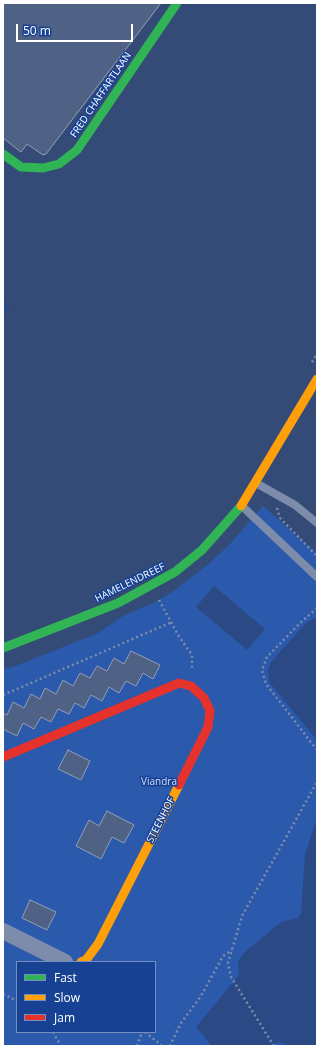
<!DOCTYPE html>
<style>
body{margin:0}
#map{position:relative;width:320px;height:1049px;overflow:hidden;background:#344b77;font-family:"Open Sans",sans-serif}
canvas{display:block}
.frame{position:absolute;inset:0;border:4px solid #fff;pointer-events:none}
.legend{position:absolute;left:16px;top:961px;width:140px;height:72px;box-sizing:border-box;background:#174294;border:1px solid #748ebf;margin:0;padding:5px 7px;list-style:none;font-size:12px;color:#fff}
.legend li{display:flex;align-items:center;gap:8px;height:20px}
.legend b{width:20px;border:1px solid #748ebf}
.scale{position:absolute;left:16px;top:24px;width:117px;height:18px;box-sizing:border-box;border:2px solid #fff;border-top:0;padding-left:5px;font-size:12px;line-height:14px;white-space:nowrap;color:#fff;-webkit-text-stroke:3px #174294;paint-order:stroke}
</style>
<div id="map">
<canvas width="320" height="1049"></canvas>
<div class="frame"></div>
<ul class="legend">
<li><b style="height:5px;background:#30b455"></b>Fast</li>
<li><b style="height:5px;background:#ff9f0a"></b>Slow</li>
<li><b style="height:5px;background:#e5322d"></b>Jam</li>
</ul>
<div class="scale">50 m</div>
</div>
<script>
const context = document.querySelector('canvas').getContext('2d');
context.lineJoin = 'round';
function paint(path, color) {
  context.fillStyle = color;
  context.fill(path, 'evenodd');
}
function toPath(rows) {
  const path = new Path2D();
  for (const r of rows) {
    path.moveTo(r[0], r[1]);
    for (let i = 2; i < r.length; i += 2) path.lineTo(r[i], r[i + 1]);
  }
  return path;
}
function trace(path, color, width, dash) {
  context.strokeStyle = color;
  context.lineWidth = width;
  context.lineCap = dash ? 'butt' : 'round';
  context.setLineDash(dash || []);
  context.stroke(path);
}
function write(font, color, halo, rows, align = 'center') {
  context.font = font + ' "Open Sans",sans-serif';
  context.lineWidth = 3;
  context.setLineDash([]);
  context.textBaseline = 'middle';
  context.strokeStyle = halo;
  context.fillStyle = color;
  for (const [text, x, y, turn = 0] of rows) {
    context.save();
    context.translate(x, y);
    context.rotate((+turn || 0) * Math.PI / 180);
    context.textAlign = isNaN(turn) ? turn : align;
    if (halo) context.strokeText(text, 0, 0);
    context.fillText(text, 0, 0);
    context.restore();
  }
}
const green = toPath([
 [263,506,317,553,317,1046,3,1046,3,669,13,667,98,633,123,616,155,602,175,590,207,565,229,545],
 [17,962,155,962,155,1032,17,1032]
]);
const water = toPath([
 [3,301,11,308,3,317],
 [214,586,265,629,247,650,196,607],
 [317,617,317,740,269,682,268,669,272,661,306,623],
 [317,818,317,1046,287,1046,279,1042,266,1046,212,1046,196,1027,239,975,238,962,244,953,281,922,298,918,301,914,305,855]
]);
const building = toPath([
 [3,3,161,3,46,154,43,155,27,144,21,152,3,138,3,3],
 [131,651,160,665,153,679,143,673,136,686,126,681,119,693,109,687,102,701,91,695,84,708,75,703,69,714,58,709,51,722,41,717,34,729,23,723,17,736,3,729,3,713,7,715,13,702,24,708,31,694,40,699,45,688,56,694,63,680,73,686,80,673,90,678,97,666,107,671,114,658,124,664,131,651],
 [68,750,90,761,81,780,58,769,68,750],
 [107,811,134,825,124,843,112,837,101,859,76,846,89,820,99,826,107,811],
 [30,900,56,912,47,930,22,918,30,900]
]);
const path = toPath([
 [312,362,317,354],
 [277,508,280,518,317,556],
 [159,600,178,635,192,655,192,668],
 [317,608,299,624,267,657,262,670,266,684,317,750],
 [3,695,172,622],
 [3,994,17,1001],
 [53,1032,61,1046],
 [145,1032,162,1046],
 [137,1046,142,1032],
 [170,1046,181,1023,201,996,223,956,232,950],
 [274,1046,231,977,228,963,242,916,317,782]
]);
const lane = toPath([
 [256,483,295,505,317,523],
 [242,506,317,577]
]);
const street = toPath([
 [3,931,65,962]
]);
const fast = toPath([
 [3,154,21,167,43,168,59,164,77,150,177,3],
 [3,648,118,603,175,572,202,550,241,506]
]);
const slow = toPath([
 [241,506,317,379],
 [81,962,86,960,98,944,179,785]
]);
const jam = toPath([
 [3,757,179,683,191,686,204,698,210,711,208,727,179,785]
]);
const streetNames = [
 ["FRED CHAFFARTLAAN",101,95,-56],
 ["HAMELENDREEF",130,583,-26],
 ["STEENHOF",161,820,-63]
];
const parkNames = [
 ["Viandra",159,782]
];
paint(green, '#2b59ab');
paint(water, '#2a4985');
paint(building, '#4f6285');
trace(building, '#929fb8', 1);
trace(path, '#7d8caa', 2.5, [2, 3]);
trace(lane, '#7d8caa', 8);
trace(street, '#7d8caa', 16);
trace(fast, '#30b455', 9);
trace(slow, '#ff9f0a', 9);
trace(jam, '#e5322d', 9);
write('10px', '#fff', '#174294', streetNames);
write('10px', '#cfdffc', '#174294', parkNames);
</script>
